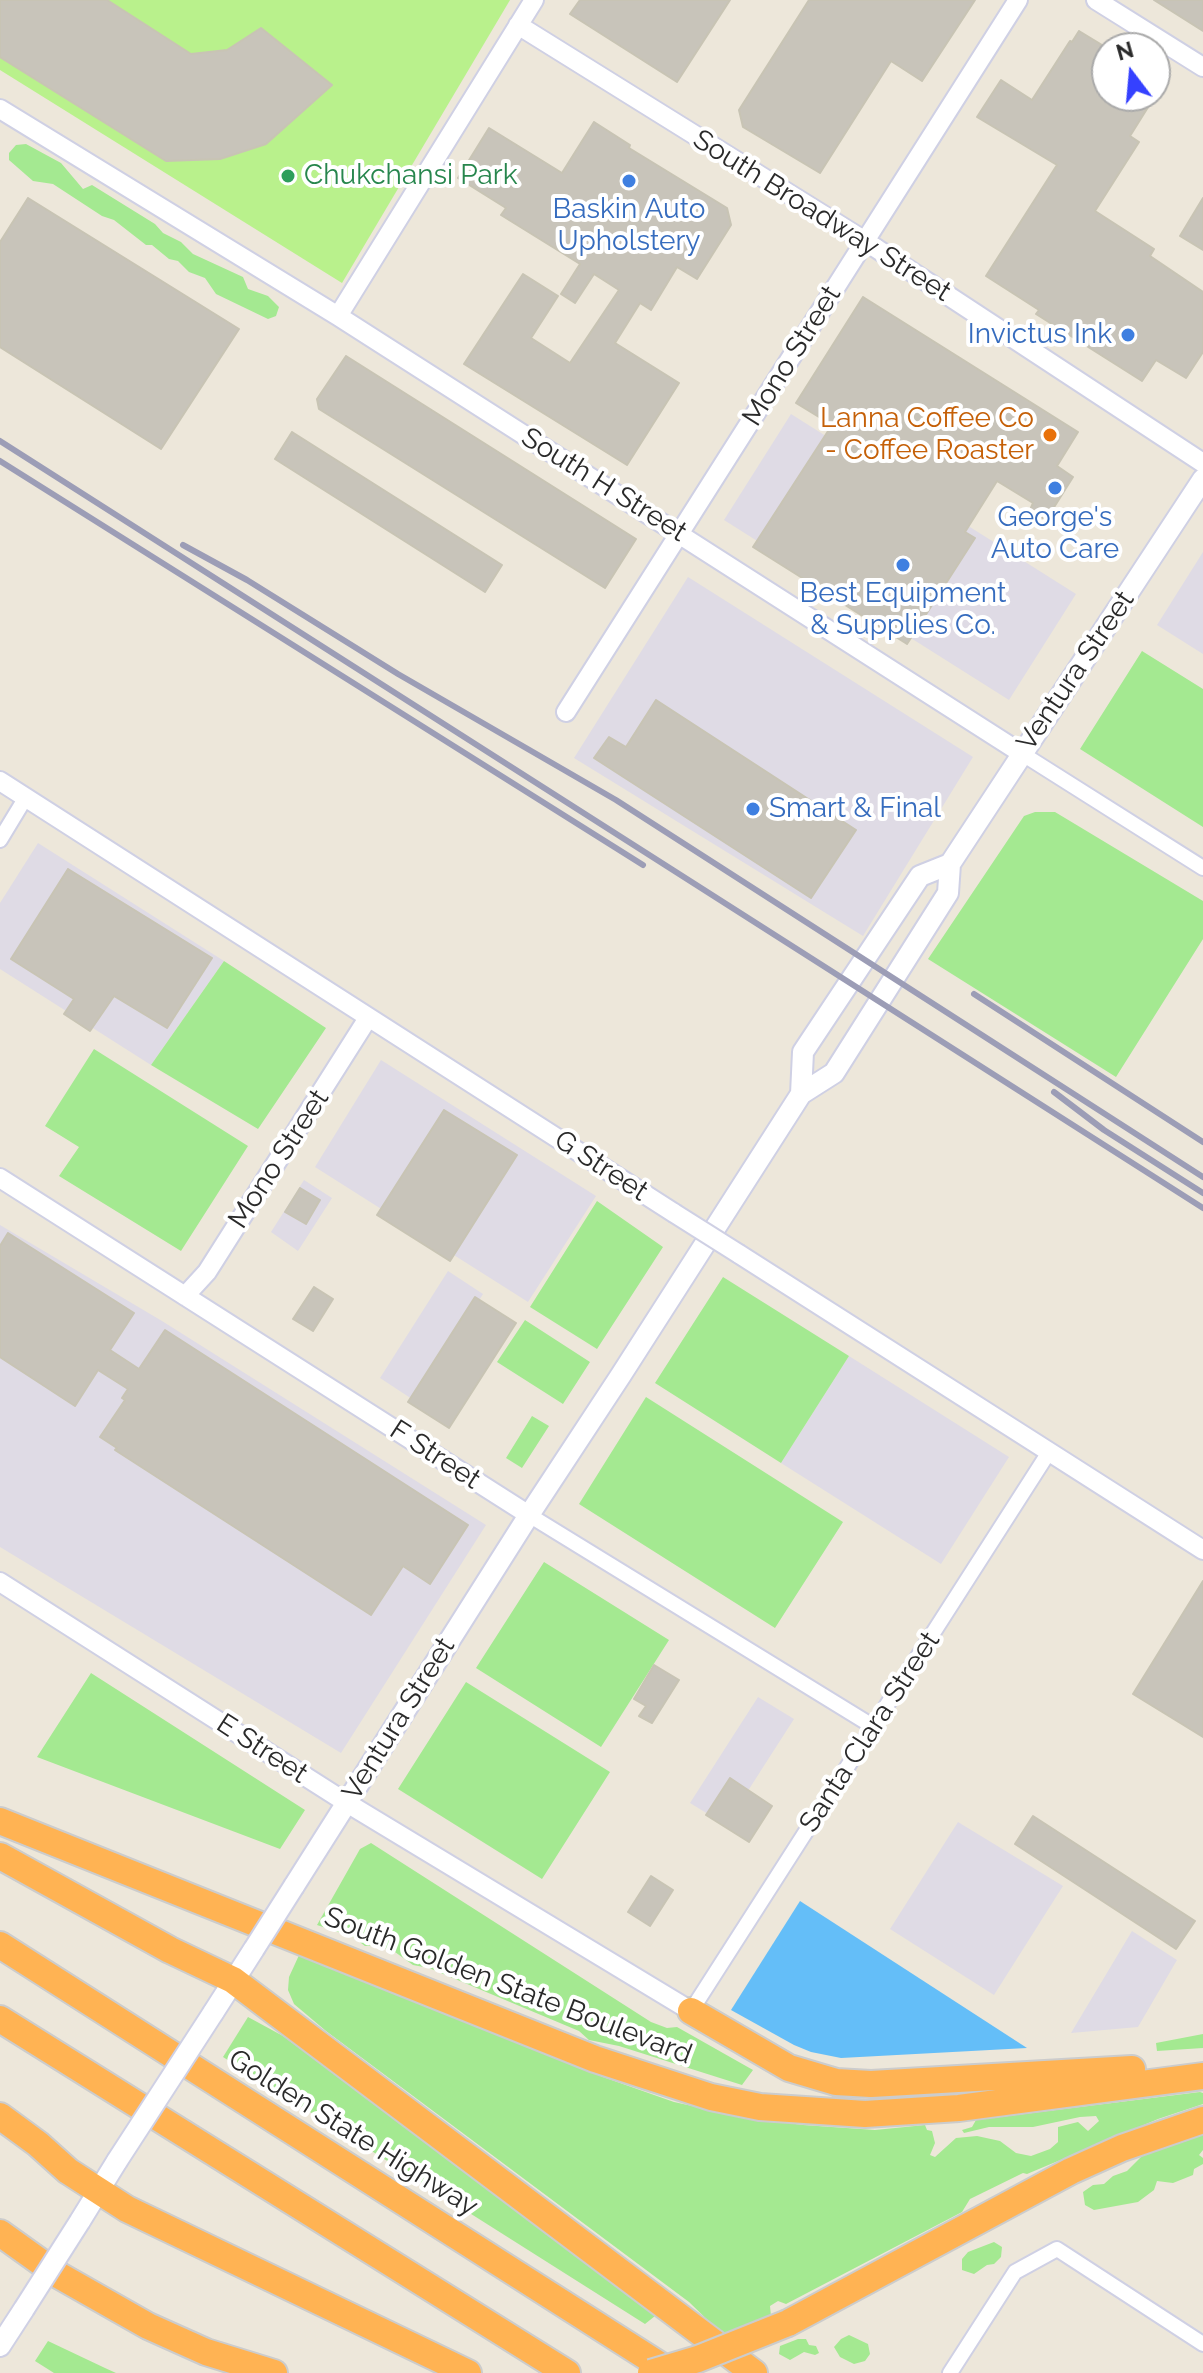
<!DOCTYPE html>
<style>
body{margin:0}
#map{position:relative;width:1203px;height:2373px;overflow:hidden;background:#ede7da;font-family:Raleway,sans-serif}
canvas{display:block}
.north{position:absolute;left:1091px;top:32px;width:80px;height:80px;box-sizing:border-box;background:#fff;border:2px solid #aaa;border-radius:50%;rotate:344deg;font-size:22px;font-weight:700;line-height:32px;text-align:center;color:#2a2a2a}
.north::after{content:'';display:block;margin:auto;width:28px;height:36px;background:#3541ff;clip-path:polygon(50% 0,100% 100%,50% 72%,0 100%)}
</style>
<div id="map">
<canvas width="1203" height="2373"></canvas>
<div class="north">N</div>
</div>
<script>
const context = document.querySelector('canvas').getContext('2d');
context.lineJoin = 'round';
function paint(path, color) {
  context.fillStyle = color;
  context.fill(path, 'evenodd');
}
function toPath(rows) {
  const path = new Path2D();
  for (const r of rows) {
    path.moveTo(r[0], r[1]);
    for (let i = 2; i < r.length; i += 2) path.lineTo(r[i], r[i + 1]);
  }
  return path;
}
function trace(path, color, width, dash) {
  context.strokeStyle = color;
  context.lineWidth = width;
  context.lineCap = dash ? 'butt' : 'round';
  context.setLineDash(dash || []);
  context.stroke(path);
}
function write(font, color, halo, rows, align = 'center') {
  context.font = font + ' Raleway,sans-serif';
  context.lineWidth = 8;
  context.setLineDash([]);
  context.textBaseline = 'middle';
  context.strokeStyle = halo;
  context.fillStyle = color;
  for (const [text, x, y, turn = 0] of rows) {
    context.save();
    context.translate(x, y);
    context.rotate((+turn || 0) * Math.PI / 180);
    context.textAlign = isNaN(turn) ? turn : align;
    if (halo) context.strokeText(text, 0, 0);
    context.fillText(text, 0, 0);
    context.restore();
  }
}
const industrial = toPath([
 [791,414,1076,594,1009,700,724,520],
 [1203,552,1203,654,1157,625],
 [688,577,973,757,863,936,574,758],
 [38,843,224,961,151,1065,0,969,0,903],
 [381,1060,596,1196,528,1302,315,1167],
 [304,1180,332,1198,298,1251,271,1232],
 [0,1225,162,1321,486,1525,341,1753,0,1547],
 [448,1271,483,1294,415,1401,380,1378],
 [849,1356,1009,1457,941,1564,781,1463],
 [758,1697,794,1719,726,1825,690,1803],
 [958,1822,1063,1886,994,1995,890,1929],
 [1132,1931,1177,1960,1138,2027,1071,2033]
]);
const green = toPath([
 [26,144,61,163,83,189,92,185,155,224,163,233,181,242,193,254,243,277,248,289,268,296,279,307,276,316,268,319,216,294,205,278,189,272,178,261,169,259,152,245,146,245,114,220,102,216,53,184,33,181,9,160,9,153,16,145],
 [1142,651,1203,689,1203,827,1080,749],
 [1035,812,1055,812,1203,901,1203,939,1116,1077,928,959,1024,816],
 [224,961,326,1028,258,1129,151,1065],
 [94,1049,248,1146,181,1251,59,1176,79,1147,45,1126],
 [597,1201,663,1247,597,1349,530,1307],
 [723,1277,849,1356,781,1463,655,1383],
 [525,1320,590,1362,563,1404,497,1362],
 [646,1397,843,1522,775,1628,579,1504],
 [532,1416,549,1426,522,1468,506,1458],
 [544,1562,669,1640,601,1747,476,1668],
 [91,1673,305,1810,280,1849,37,1757],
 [466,1682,610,1772,542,1879,398,1789],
 [371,1843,651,2022,667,2028,677,2027,753,2070,742,2085,619,2046,589,2040,579,2031,429,1968,413,1965,395,1952,376,1945,365,1946,353,1937,317,1925,360,1849],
 [300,1953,603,2077,674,2102,743,2117,803,2125,875,2130,925,2125,927,2130,932,2131,935,2143,930,2155,935,2157,956,2138,977,2136,1000,2141,1016,2153,1031,2156,1050,2149,1058,2142,1058,2127,1078,2122,1088,2131,1099,2121,1096,2116,1080,2117,1033,2127,989,2127,964,2133,962,2130,972,2127,976,2120,1200,2092,1203,2093,1203,2104,1158,2119,1027,2174,1023,2173,970,2199,962,2212,786,2304,778,2301,770,2306,771,2316,723,2335,689,2302,326,2031,294,2004,288,1990,289,1977],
 [248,2017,283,2036,653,2310,655,2316,645,2324,223,2057],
 [1203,2034,1203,2048,1157,2051,1156,2043],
 [1200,2132,1203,2135,1203,2150,1199,2155,1203,2158,1203,2164,1194,2169,1193,2175,1173,2183,1157,2181,1154,2190,1138,2202,1094,2210,1085,2205,1083,2192,1093,2185,1104,2184,1113,2176,1127,2171,1149,2149],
 [994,2242,1002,2247,1001,2257,994,2264,987,2265,974,2274,962,2270,962,2259,968,2252],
 [849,2335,868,2344,870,2354,865,2361,854,2364,840,2357,834,2347,841,2339],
 [798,2339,806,2339,809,2345,816,2346,819,2353,815,2355,804,2352,790,2360,779,2354,780,2346],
 [48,2341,105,2368,116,2373,54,2373,35,2361]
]);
const pitch = toPath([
 [0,0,510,0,342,283,0,70]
]);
const water = toPath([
 [800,1901,1027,2048,841,2058,811,2052,794,2045,731,2010]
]);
const building = toPath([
 [0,0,107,0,191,54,227,50,261,28,332,85,266,144,220,159,166,161,0,57,0,0],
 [580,0,730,0,677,82,570,14,580,0],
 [809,0,975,0,922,81,891,61,820,173,743,127,739,110,809,0],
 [1154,0,1203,0,1203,31,1154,0],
 [1079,31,1107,48,1107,96,1155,96,1130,136,1139,142,1095,211,1154,249,1150,256,1203,292,1203,352,1186,378,1156,360,1142,381,1036,314,1039,310,986,276,1057,165,977,117,1001,80,1032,100,1070,41,1072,42,1079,31],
 [594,122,630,145,629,148,727,208,731,225,697,279,677,267,651,310,640,303,615,343,679,383,627,465,464,364,523,274,558,296,531,338,570,363,619,290,594,274,575,303,561,294,580,264,501,215,506,208,458,178,489,128,562,173,594,122],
 [28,198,239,329,161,449,0,347,0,242,28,198],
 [1203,198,1203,250,1180,236,1203,198],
 [863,297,1078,432,1057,466,1073,477,1046,520,1030,510,1033,503,997,481,965,532,975,538,907,644,753,547,832,425,796,403,863,297],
 [346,356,636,539,605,588,319,409,317,399,346,356],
 [292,432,502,565,485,592,275,459,292,432],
 [656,700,856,830,811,898,594,758,609,737,626,747,656,700],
 [68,869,212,958,167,1028,114,996,90,1031,64,1014,74,999,11,959,68,869],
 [444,1110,517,1155,450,1261,377,1215,444,1110],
 [300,1188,320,1200,306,1224,285,1212,300,1188],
 [8,1233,134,1313,110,1350,139,1369,165,1330,468,1525,430,1584,403,1566,371,1615,115,1450,117,1448,100,1437,125,1400,122,1398,128,1389,98,1370,75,1406,0,1357,0,1246,8,1233],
 [314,1287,333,1299,313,1331,293,1319,314,1287],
 [475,1297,516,1323,449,1428,408,1402,475,1297],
 [1203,1581,1203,1737,1133,1694,1203,1581],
 [654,1665,679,1680,652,1723,639,1716,646,1706,634,1699,654,1665],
 [730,1778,772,1806,749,1842,706,1815,730,1778],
 [1033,1816,1195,1921,1176,1949,1015,1844,1033,1816],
 [651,1876,673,1890,650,1926,628,1912,651,1876]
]);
const minor = toPath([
 [1021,753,1203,868],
 [0,840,26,797],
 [529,1515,874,1727],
 [691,2011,1049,1452],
 [950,2373,1015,2272,1057,2249,1203,2344]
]);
const tertiary = toPath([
 [1096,0,1203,67],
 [518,25,865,241,1203,463],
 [0,109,338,316,1021,753],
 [338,316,534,0],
 [566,712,1018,0],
 [0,781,674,1213],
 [0,1178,529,1515],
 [739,1254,1203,1550],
 [185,1296,207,1272,368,1018],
 [0,1582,347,1803,691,2011]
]);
const secondary = toPath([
 [801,1094,803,1052,920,876,950,864],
 [294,1886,529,1515,621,1375,801,1094,834,1073,948,893,950,864,1203,479],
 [213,2013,254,1949],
 [80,2221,117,2161],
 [0,2346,24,2309]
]);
const motorway = toPath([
 [0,1821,595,2059,711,2097,760,2107,865,2114,959,2108,1203,2076],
 [0,1856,170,1950,233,1980,754,2373],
 [0,1945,672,2373],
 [691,2011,789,2068,836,2082,871,2084,1132,2069],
 [0,2019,567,2373],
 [0,2116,38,2144,68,2171,127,2209,468,2373],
 [0,2233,60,2276,148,2326,206,2352,274,2373],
 [788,2323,1071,2171,1122,2148,1203,2120]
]);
const rail = toPath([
 [0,441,1203,1208],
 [0,461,643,865],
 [183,545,247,580,398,674,616,800,1203,1177],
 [974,994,1203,1142],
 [1054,1092,1104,1130,1203,1193]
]);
const tertiaryBridge = toPath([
 [674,1213,739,1254]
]);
const secondaryBridge = toPath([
 [254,1949,294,1886],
 [117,2161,213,2013],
 [24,2309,80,2221]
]);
const motorwayBridge = toPath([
 [651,2373,698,2359,788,2323]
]);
const markers = [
 [288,176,8,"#2e9e5b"],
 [629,181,8,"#3f7fe0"],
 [1128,335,8,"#3f7fe0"],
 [1050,435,8,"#e8710a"],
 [1055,488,8,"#3f7fe0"],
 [903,565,8,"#3f7fe0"],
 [753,809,8,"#3f7fe0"]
];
const leisureNames = [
 ["Chukchansi Park",304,176]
];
const shopNames = [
 ["Baskin Auto",629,210],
 ["Upholstery",629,242],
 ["Invictus Ink",1112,335,"right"],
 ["George's",1055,518],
 ["Auto Care",1055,550],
 ["Best Equipment",903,594],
 ["& Supplies Co.",903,626],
 ["Smart & Final",769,809,"left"]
];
const streetNames = [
 ["South Broadway Street",822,216,32],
 ["Mono Street",792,356,-58],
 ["South H Street",604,485,32],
 ["Ventura Street",1076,671,-56],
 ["Mono Street",279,1159,-57],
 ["G Street",601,1166,33],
 ["F Street",435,1455,33],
 ["Ventura Street",399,1719,-58],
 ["Santa Clara Street",870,1732,-57],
 ["E Street",262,1749,33],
 ["South Golden State Boulevard",508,1986,21],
 ["Golden State Highway",353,2133,32]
];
const foodNames = [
 ["Lanna Coffee Co",1034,419],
 ["- Coffee Roaster",1034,451]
];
paint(industrial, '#dfdbe5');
paint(green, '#a4e991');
paint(pitch, '#b9f18c');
paint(water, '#64bef8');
paint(building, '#c8c4ba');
trace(building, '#c8c4b4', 2);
trace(minor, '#cfd0e4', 18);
trace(tertiary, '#cfd0e4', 22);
trace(secondary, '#cfd0e4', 24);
trace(motorway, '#ccc', 30);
trace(minor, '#fff', 14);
trace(tertiary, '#fff', 18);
trace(secondary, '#fff', 20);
trace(motorway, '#ffb353', 26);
trace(rail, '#9c9db6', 6);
trace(tertiaryBridge, '#cfd0e4', 22, []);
trace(secondaryBridge, '#cfd0e4', 24, []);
trace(motorwayBridge, '#ccc', 30, []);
trace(tertiaryBridge, '#fff', 18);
trace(secondaryBridge, '#fff', 20);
trace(motorwayBridge, '#ffb353', 26);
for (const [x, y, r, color] of markers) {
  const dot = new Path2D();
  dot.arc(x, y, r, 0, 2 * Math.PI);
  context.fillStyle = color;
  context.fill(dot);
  trace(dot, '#fff', 3);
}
write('28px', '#27864d', '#fff', leisureNames, 'left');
write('28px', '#366cbe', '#fff', shopNames);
write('28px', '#2a2a2a', '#fff', streetNames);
write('28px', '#c56008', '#fff', foodNames, 'right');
</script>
